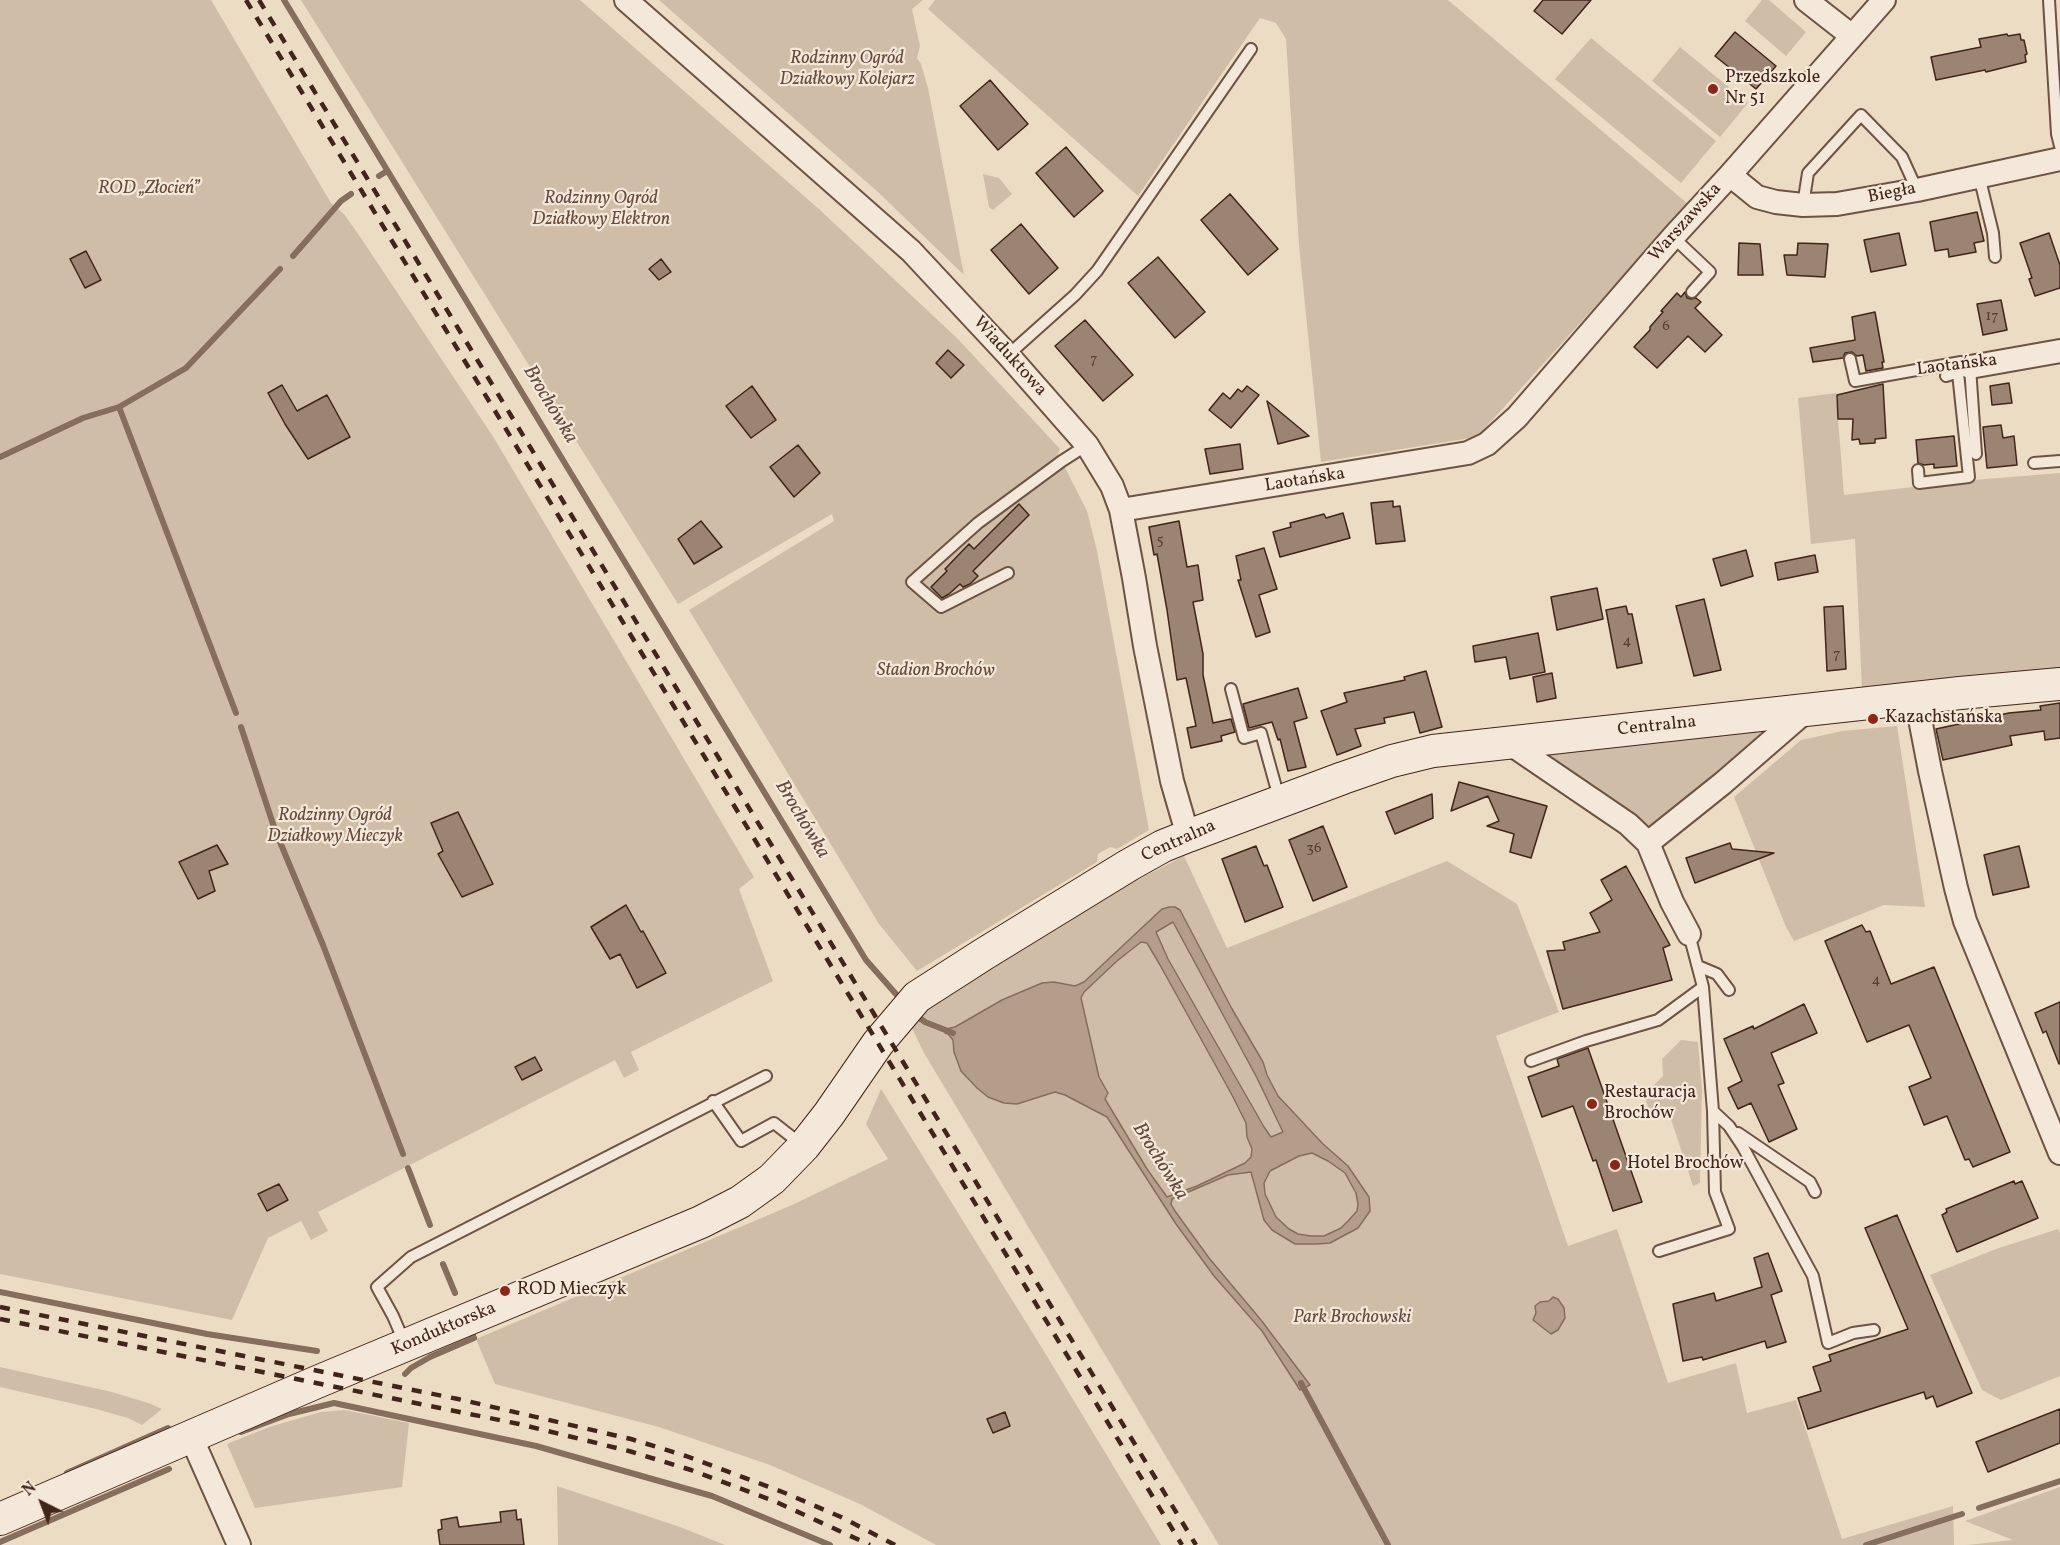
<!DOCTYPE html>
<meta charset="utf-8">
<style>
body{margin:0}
#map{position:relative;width:2060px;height:1545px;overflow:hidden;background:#eddcc4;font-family:Vollkorn,serif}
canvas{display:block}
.north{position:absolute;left:12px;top:1473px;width:60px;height:60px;-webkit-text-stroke:4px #f3e8d9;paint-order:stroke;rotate:318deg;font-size:16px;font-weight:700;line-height:24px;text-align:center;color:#42251a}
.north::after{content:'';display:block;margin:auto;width:21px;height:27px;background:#42251a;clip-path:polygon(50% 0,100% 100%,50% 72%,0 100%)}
</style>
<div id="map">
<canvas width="2060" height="1545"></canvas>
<div class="north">N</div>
</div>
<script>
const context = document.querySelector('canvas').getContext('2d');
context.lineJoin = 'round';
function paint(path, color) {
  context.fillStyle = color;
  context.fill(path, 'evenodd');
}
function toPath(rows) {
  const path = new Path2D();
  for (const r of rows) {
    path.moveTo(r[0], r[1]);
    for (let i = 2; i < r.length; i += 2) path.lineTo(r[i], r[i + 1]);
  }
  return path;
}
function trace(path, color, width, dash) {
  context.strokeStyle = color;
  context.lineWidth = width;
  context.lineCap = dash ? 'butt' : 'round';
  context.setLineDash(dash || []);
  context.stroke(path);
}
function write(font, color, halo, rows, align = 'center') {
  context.font = font + ' Vollkorn,serif';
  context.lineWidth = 4.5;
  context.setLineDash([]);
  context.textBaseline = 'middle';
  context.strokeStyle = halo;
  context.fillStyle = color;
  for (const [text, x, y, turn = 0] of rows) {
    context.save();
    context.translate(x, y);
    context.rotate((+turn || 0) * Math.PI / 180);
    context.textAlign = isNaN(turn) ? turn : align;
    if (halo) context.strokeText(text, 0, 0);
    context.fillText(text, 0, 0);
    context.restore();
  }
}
const green = toPath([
 [0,0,211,0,331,203,344,214,361,238,494,438,754,877,739,889,773,981,631,1052,639,1070,624,1078,615,1060,318,1212,328,1231,311,1240,301,1221,268,1238,232,1320,0,1274],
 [301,0,580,0,820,210,958,339,1060,449,1058,454,1087,511,1097,551,1149,830,1117,849,1110,847,1098,854,1097,862,917,971,879,924,689,610,834,521,832,514,678,604],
 [659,0,923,0,912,9,920,46,917,58,921,64,928,88,964,275,879,193],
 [935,0,1448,0,1688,204,1477,437,1321,462,1299,246,1286,39,1276,23,1260,18,1138,196,928,9],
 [1762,0,1769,0,1806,32,1786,56,1745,21],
 [1591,38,1716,141,1681,183,1555,79],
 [1680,47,1748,103,1720,137,1652,81],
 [983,174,999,178,1012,194,993,210,989,207],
 [1836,393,1844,495,1973,480,2060,473,2060,669,1862,689,1855,539,1811,544,1798,398],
 [1897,726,1925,907,1884,905,1794,941,1786,927,1734,797,1801,740,1842,731],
 [1765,728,1764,736,1655,826,1644,824,1545,757,1545,749],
 [1184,856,1227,948,1447,861,1517,904,1559,1012,1496,1036,1568,1246,1617,1229,1668,1383,1736,1363,1747,1413,1796,1400,1842,1539,1953,1506,1954,1545,1219,1545,924,1053,908,1020,1018,951,1135,881],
 [1681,1040,1698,1042,1702,1090,1700,1183,1693,1186,1670,1116,1652,1119,1644,1095,1663,1076,1662,1059],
 [881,1089,1042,1348,1161,1545,936,1545,860,1504,770,1465,659,1427,495,1384,476,1339,792,1205,888,1159,866,1124],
 [2058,1229,2060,1233,2060,1376,2001,1400,1982,1390,1930,1275,1996,1249],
 [0,1367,112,1392,151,1404,162,1409,142,1425,128,1418,96,1409,0,1387],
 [345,1410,409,1423,402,1487,255,1508,227,1444,269,1427,321,1412],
 [557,1486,680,1527,725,1545,558,1545],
 [2060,1487,2060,1545,1967,1545,2013,1540,1965,1521]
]);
const water = toPath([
 [1169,907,1175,907,1180,910,1232,1009,1263,1062,1267,1075,1278,1096,1323,1144,1348,1166,1369,1197,1370,1211,1358,1228,1330,1243,1317,1244,1295,1244,1272,1230,1264,1220,1251,1172,1228,1175,1172,1199,1171,1204,1175,1211,1209,1258,1261,1320,1310,1385,1300,1390,1262,1331,1214,1276,1176,1224,1107,1117,1065,1095,1055,1092,1017,1104,1004,1103,988,1097,977,1088,961,1071,954,1052,953,1040,948,1034,945,1033,946,1029,955,1027,1002,1000,1042,983,1054,982,1075,986,1084,982,1162,909,1169,907],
 [1173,922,1257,1078,1283,1132,1271,1137,1264,1127,1168,959,1156,932,1173,922],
 [1141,942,1147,943,1160,965,1232,1095,1246,1123,1247,1137,1252,1149,1251,1157,1245,1163,1197,1186,1167,1197,1147,1169,1105,1099,1108,1093,1099,1077,1081,998,1084,992,1117,961,1141,942],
 [1312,1153,1328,1161,1345,1173,1356,1193,1358,1204,1357,1211,1348,1221,1341,1228,1324,1236,1311,1236,1298,1234,1289,1229,1276,1217,1265,1194,1264,1183,1270,1171,1299,1156,1312,1153],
 [1553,1297,1558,1299,1564,1308,1565,1318,1558,1330,1551,1334,1533,1320,1536,1313,1535,1306,1540,1302,1549,1301,1553,1297]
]);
const stream = toPath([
 [284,0,866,960,903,1002],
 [379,176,387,171],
 [293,256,341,201,351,194],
 [119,407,236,713],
 [0,457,83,418,119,407,186,368,280,269],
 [241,727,275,830,323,945,403,1154],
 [914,1014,925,1022,953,1033],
 [408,1168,430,1225],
 [443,1264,455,1293],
 [0,1292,207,1334,317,1351],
 [405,1374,411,1368,430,1357,474,1338,471,1331],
 [1301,1383,1388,1545],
 [241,1432,289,1414,334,1403,536,1446,712,1496,830,1545],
 [67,1473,168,1428],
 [1979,1508,2060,1481],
 [0,1542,169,1469],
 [1866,1545,1962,1514]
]);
const building = toPath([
 [1543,0,1591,0,1562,34,1534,11,1543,0],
 [1735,32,1776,66,1756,89,1715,56,1735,32],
 [2007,34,2008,36,2020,34,2021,40,2024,40,2027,54,2025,55,2026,62,1986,72,1985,70,1936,80,1931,57,1981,47,1979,39,2007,34],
 [990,80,1028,124,998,150,960,106,990,80],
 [1066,147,1103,191,1074,217,1036,173,1066,147],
 [1230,194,1278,249,1248,275,1201,220,1230,194],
 [1977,212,1984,241,1974,243,1976,252,1949,257,1948,249,1935,251,1930,222,1977,212],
 [1021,224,1058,268,1029,294,991,250,1021,224],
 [1899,233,1906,265,1871,272,1864,240,1899,233],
 [2049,233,2060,265,2060,288,2035,296,2029,279,2032,278,2020,243,2049,233],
 [1739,243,1760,244,1763,275,1738,275,1739,243],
 [1798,243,1828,244,1825,277,1787,275,1784,255,1797,255,1798,243],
 [86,251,101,280,85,288,70,259,86,251],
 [1158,257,1205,312,1175,338,1128,283,1158,257],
 [661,259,671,272,659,280,649,269,661,259],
 [1685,292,1687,298,1691,299,1696,298,1701,302,1695,308,1722,335,1705,352,1688,336,1657,368,1634,347,1650,330,1650,327,1663,312,1661,311,1677,293,1681,297,1685,292],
 [2001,300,2007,330,1983,335,1977,304,2001,300],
 [1875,312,1884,362,1882,362,1883,368,1866,371,1863,355,1857,356,1852,352,1845,353,1843,358,1813,362,1810,348,1855,340,1852,317,1875,312],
 [1085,320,1133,375,1103,401,1055,346,1085,320],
 [948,350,964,365,951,378,936,363,948,350],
 [2009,383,2012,403,1992,405,1990,386,2009,383],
 [1883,384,1886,438,1875,439,1875,443,1860,444,1859,439,1852,440,1853,419,1838,419,1837,395,1883,384],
 [282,385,297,411,327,395,350,437,308,459,285,424,268,393,282,385],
 [752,386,776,420,751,438,726,406,752,386],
 [1247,386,1259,395,1231,428,1209,410,1223,393,1230,399,1238,389,1242,392,1247,386],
 [1267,401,1309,436,1278,444,1267,401],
 [2001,425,2003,438,2014,436,2017,465,1987,468,1983,427,2001,425],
 [1954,436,1957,466,1934,468,1934,464,1924,465,1918,463,1916,440,1954,436],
 [1240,444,1243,469,1210,474,1205,449,1240,444],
 [798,445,820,473,794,497,770,467,798,445],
 [1393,501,1393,507,1400,506,1405,541,1376,544,1371,503,1393,501],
 [1019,504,1029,515,973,571,978,576,970,584,963,587,960,584,949,594,942,598,931,587,947,571,945,569,969,544,974,549,1019,504],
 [1343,513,1350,538,1280,557,1273,532,1291,527,1290,523,1324,514,1326,518,1343,513],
 [701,521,722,547,694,564,678,539,701,521],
 [1179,521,1187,567,1198,565,1203,600,1193,602,1203,654,1203,675,1213,723,1231,719,1235,732,1221,736,1222,741,1191,748,1187,728,1196,726,1186,678,1177,680,1167,610,1157,554,1154,555,1149,527,1179,521],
 [1264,548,1277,589,1259,595,1270,632,1256,637,1238,580,1241,580,1236,556,1264,548],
 [1746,550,1753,576,1721,586,1713,559,1746,550],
 [1815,555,1818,572,1778,580,1775,563,1815,555],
 [1597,588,1603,619,1557,630,1551,597,1597,588],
 [1704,599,1721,670,1694,676,1676,606,1704,599],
 [1626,606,1628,614,1632,614,1642,663,1617,668,1606,610,1626,606],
 [1843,606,1846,669,1827,671,1824,607,1843,606],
 [1538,633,1545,672,1510,679,1506,657,1475,662,1473,646,1538,633],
 [1426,671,1442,727,1420,733,1414,712,1384,718,1385,723,1355,729,1361,746,1337,755,1321,711,1347,702,1344,693,1405,680,1404,677,1426,671],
 [1552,673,1556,698,1537,702,1533,677,1552,673],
 [1298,688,1307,718,1294,722,1306,767,1288,771,1280,739,1278,740,1272,722,1249,728,1243,704,1298,688],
 [2060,703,2060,738,2045,740,2044,731,2010,736,2012,745,1943,760,1936,729,2009,713,2041,710,2040,706,2060,703],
 [1459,782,1547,806,1531,858,1510,852,1514,834,1487,826,1499,821,1488,796,1451,811,1459,782],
 [1432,794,1433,818,1395,834,1386,812,1432,794],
 [458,812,493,884,462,897,438,854,443,851,431,823,458,812],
 [1323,826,1347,887,1313,901,1289,840,1323,826],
 [1730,843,1732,849,1774,853,1695,883,1686,858,1730,843],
 [217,845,228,864,209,871,215,891,198,899,179,862,217,845],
 [1256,846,1264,866,1267,865,1283,907,1245,922,1222,859,1256,846],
 [2019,846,2029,887,1993,895,1984,855,2019,846],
 [1626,866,1670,945,1663,948,1672,980,1563,1009,1547,951,1565,950,1563,942,1600,932,1590,913,1612,900,1601,880,1626,866],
 [626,905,641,932,643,931,666,973,637,988,620,954,610,959,591,927,626,905],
 [1862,925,1866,932,1870,931,1891,984,1934,967,2010,1152,1973,1167,1969,1159,1965,1160,1947,1116,1924,1125,1909,1087,1931,1078,1909,1025,1867,1042,1825,941,1862,925],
 [2060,1002,2060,1064,2059,1064,2046,1031,2043,1033,2035,1013,2060,1002],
 [1804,1004,1817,1033,1771,1053,1784,1083,1778,1085,1797,1129,1769,1142,1751,1103,1738,1109,1728,1088,1742,1081,1724,1039,1753,1026,1754,1029,1804,1004],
 [1588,1048,1642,1202,1613,1211,1596,1160,1593,1161,1573,1106,1542,1117,1528,1077,1559,1066,1557,1059,1588,1048],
 [535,1057,542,1070,522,1080,515,1067,535,1057],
 [2014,1181,2015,1184,2022,1181,2038,1218,1957,1252,1942,1215,1947,1212,1946,1209,2014,1181],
 [279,1184,288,1200,267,1211,258,1194,279,1184],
 [1897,1215,1972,1393,1937,1407,1933,1396,1926,1399,1924,1392,1808,1429,1798,1398,1821,1391,1813,1367,1831,1361,1829,1355,1908,1329,1865,1228,1897,1215],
 [1768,1253,1782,1291,1771,1295,1786,1342,1767,1348,1765,1341,1703,1360,1702,1357,1683,1361,1673,1304,1714,1293,1716,1301,1762,1287,1754,1258,1768,1253],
 [2060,1409,2060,1443,1988,1472,1976,1442,2060,1409],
 [1005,1412,1010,1426,993,1433,987,1419,1005,1412],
 [516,1510,517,1520,521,1519,524,1545,440,1545,438,1530,442,1529,441,1520,457,1517,459,1527,501,1522,500,1512,516,1510]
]);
const lane = toPath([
 [2049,0,2057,134,2060,146],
 [1979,176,1993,233,1995,257],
 [1803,205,1808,173,1861,115,1902,157,1917,190],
 [1673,237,1710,272,1692,292],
 [1008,355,1075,295,1097,271,1251,49],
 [1850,359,1855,381,1961,362,1970,367],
 [1970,367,1976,454],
 [1946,376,1965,370],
 [2034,463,2060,461],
 [1918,470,1919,483,1969,477,1958,373],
 [1008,573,941,607,912,582,978,523,1062,461,1087,445],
 [1231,689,1244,738,1261,733,1279,798],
 [1689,934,1703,987,1713,1111,1729,1126,1743,1147,1813,1276,1828,1343,1853,1333,1874,1330],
 [1698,966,1717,974,1729,990],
 [1531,1061,1586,1041,1658,1020,1703,987],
 [713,1101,741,1141,774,1123,802,1145],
 [1738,1133,1810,1182,1815,1192],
 [1659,1251,1729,1229,1715,1192,1713,1111],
 [405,1344,393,1316,377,1287,411,1257,766,1076]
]);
const street = toPath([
 [626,0,911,251,1008,355,1087,445,1112,486,1121,510,1134,578,1145,646,1172,781,1188,836],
 [1806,0,1852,36],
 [1730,175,1757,197,1776,202,1803,205,1837,204,1917,190,2060,159],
 [1970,367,2060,351],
 [1121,510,1468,453,1487,444,1517,417,1673,237,1730,175,1884,0],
 [1916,698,1930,771,1956,888,1965,921,2060,1153],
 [1509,743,1628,824,1648,843,1723,783,1806,711],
 [1648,843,1672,902,1689,934],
 [191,1437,239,1545]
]);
const secondary = toPath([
 [0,1519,317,1382,701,1222,740,1202,772,1179,804,1146,829,1114,878,1043,917,997,984,954,1129,865,1163,846,1188,836,1343,778,1392,761,1433,751,1960,693,2060,684]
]);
const rail = toPath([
 [246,0,1182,1545],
 [259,0,1196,1545],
 [0,1307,458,1399,631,1439,686,1456,785,1493,841,1517,895,1545],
 [0,1319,519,1424,629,1451,691,1470,774,1501,870,1545]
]);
const markers = [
 [1713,89,6,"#8f2418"],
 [1873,719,6,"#8f2418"],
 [1592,1104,6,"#8f2418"],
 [1615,1165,6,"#8f2418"],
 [505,1291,6,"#8f2418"]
];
const numberNames = [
 ["17",1992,317],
 ["6",1666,327],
 ["7",1094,360],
 ["5",1160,541],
 ["4",1627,642],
 ["7",1837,655],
 ["36",1314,849],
 ["4",1876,981]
];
const parkNames = [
 ["Rodzinny Ogród",847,60],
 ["Działkowy Kolejarz",847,81],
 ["ROD „Złocień”",149,190],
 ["Rodzinny Ogród",601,200],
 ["Działkowy Elektron",601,221],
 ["Stadion Brochów",936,672],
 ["Rodzinny Ogród",335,817],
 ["Działkowy Mieczyk",335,838],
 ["Park Brochowski",1352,1319]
];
const poiNames = [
 ["Przedszkole",1725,79],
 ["Nr 51",1725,100],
 ["Kazachstańska",1885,719],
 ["Restauracja",1604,1094],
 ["Brochów",1604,1115],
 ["Hotel Brochów",1627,1165],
 ["ROD Mieczyk",517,1291]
];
const streetNames = [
 ["Biegła",1892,194,-11],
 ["Warszawska",1686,223,-48],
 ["Wiaduktowa",1009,357,48],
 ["Laotańska",1957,366,-7],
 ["Laotańska",1305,481,-9],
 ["Centralna",1657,727,-6],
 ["Centralna",1179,842,-24],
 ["Konduktorska",444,1330,-23]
];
const waterNames = [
 ["Brochówka",549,405,59],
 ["Brochówka",801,820,59],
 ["Brochówka",1159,1162,58]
];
paint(green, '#d0bda7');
paint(water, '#b39e8a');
trace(water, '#866e5d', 1.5);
trace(stream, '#866e5d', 6);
paint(building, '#9b8472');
trace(building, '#42251a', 1.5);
trace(lane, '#6d5344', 14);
trace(street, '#6d5344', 26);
trace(secondary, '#42251a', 34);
trace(lane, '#f3e8d9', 10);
trace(street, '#f3e8d9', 22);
trace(secondary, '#f3e8d9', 32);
trace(rail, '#42251a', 4.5, [10, 10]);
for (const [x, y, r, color] of markers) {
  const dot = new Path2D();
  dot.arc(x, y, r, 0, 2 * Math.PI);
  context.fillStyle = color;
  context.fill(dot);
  trace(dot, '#f3e8d9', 2);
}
write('15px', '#583d30', null, numberNames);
write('italic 18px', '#664b3d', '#f3e8d9', parkNames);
write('18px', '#42251a', '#f3e8d9', poiNames, 'left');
write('18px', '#42251a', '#f3e8d9', streetNames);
write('italic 20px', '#64493c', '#f3e8d9', waterNames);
</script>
